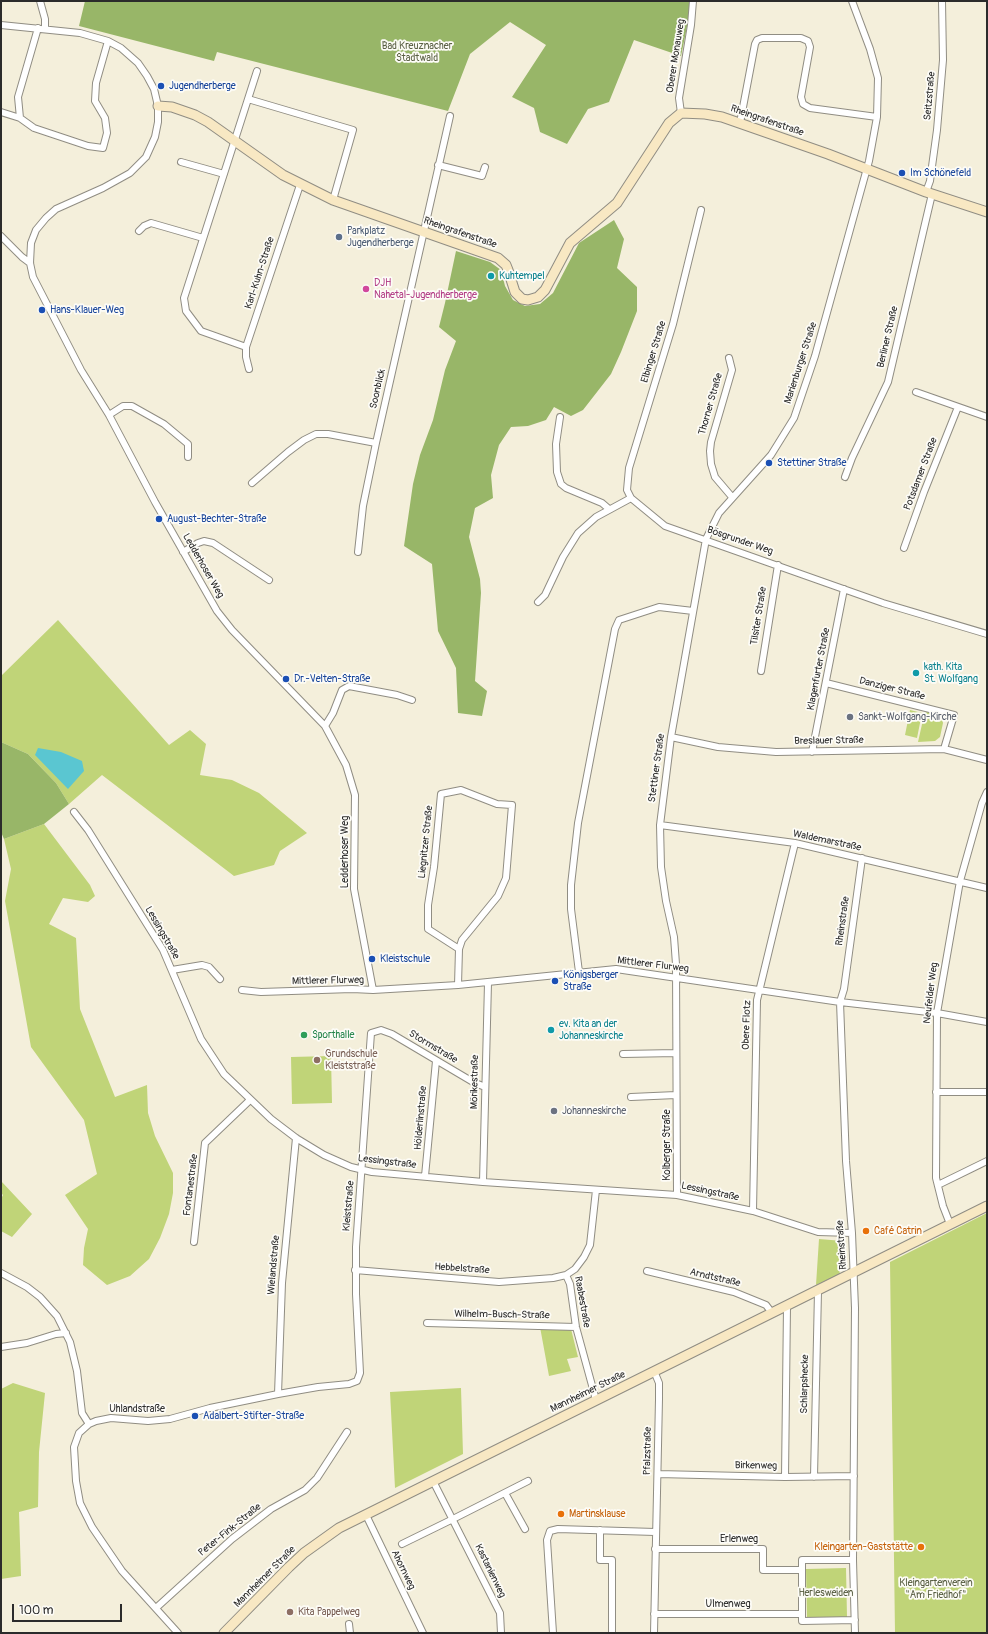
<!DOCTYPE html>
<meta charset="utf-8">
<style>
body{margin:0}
#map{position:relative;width:988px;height:1634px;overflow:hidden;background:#f4efdb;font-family:Pangolin,sans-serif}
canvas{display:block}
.frame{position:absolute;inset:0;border:2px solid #2b2b2b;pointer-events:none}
.scale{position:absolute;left:12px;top:1604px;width:110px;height:18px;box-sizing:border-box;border:2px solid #2b2b2b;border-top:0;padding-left:5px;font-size:12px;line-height:14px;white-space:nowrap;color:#2b2b2b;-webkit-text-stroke:3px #fdfcf7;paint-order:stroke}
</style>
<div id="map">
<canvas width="988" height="1634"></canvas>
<div class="frame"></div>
<div class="scale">100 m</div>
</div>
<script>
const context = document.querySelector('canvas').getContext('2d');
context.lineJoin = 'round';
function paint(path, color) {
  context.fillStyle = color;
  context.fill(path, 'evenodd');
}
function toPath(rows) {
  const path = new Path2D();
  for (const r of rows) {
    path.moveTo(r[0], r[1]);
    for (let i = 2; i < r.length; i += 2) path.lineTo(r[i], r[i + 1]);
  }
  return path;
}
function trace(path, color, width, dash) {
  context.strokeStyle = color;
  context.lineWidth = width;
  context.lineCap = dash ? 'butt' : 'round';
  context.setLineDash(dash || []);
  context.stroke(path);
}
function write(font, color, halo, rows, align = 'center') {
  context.font = font + ' Pangolin,sans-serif';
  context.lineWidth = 3.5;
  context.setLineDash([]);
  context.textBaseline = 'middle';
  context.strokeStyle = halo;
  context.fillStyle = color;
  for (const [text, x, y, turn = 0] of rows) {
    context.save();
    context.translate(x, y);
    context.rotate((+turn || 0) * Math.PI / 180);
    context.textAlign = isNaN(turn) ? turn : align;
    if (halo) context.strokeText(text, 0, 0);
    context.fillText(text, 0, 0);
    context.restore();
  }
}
const green = toPath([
 [58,620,169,745,190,730,206,744,200,775,232,780,259,793,307,833,280,851,274,865,234,876,102,775,69,804,56,783,28,754,1,742,1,676],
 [910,710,922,713,917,738,905,735],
 [925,711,939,714,942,718,943,723,940,737,935,741,918,742],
 [44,824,90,885,95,896,88,902,63,898,49,924,76,938,80,1009,115,1097,147,1085,148,1113,155,1136,173,1173,173,1193,169,1214,160,1238,149,1259,130,1276,107,1285,83,1265,84,1248,88,1229,65,1195,97,1174,84,1120,31,1047,5,901,11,869,4,839],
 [331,1056,332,1103,292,1104,291,1057],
 [1,1181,32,1214,12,1237,1,1231,1,1199,3,1195,1,1193],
 [987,1213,987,1633,895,1633,890,1262],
 [819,1239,843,1241,845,1244,846,1267,839,1269,840,1274,816,1285],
 [540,1327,571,1329,578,1357,567,1359,571,1371,549,1376],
 [13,1383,45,1393,39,1452,38,1507,19,1512,21,1576,1,1579,1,1389],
 [461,1388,463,1454,395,1488,390,1392],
 [846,1568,847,1617,807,1617,806,1569]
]);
const forest = toPath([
 [85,1,690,1,688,22,681,56,634,40,609,102,588,109,567,144,540,132,534,108,512,97,546,45,510,22,470,54,448,111,217,52,214,61,79,26],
 [614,220,624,239,617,268,637,287,637,311,621,352,611,374,583,410,571,416,554,407,546,420,528,426,511,427,499,445,491,475,493,498,475,508,469,537,480,579,481,593,475,681,487,691,482,716,458,713,456,668,438,631,432,564,404,546,413,484,420,455,433,420,445,370,456,341,439,327,445,303,456,251,490,262,501,270,505,286,513,300,525,306,540,304,553,293,579,243],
 [1,742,28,754,56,783,69,804,44,824,4,839,1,832]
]);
const water = toPath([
 [38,748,61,752,82,761,84,771,68,789,35,755]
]);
const street = toPath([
 [40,1,45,19,45,29],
 [1,25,80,33,108,41,121,48,138,63,147,76,154,89,158,106,158,122,155,137,146,157,130,173,103,188,56,209,46,218,36,230,31,243,30,263,33,277,81,370,109,415,155,502,217,611,232,630,325,726,346,765,355,795,354,889,373,990],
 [38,28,18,97,20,118,34,128,88,146,103,148,107,133,105,118,95,101,96,83,108,41],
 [248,99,257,71],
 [1,112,20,118],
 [681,113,679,98,691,25,693,1],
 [740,123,755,44,757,40,762,38,801,38,808,41,810,47,801,97,803,104,810,108,877,117],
 [181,162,224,174],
 [438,165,482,176,485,167],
 [926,192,930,181,937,130,943,60,942,1],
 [701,210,673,324,629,468,627,490,631,498,665,526,883,603,987,634],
 [139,231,144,226,151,223,203,238],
 [1,236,22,257,30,263],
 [246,347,201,331,186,311,184,298,248,99,353,130,333,200],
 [729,358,732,370,711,442,710,451,711,464,715,477,732,497],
 [249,369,246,357,246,347,300,185],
 [916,392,987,417],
 [109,415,123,406,132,406,164,424,188,444,188,457],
 [560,417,556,444,557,472,561,484,566,488,602,503,609,509],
 [845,477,852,458,888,382,932,194],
 [252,483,288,452,304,440,316,434,328,434,376,443],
 [904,548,924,492,958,407],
 [183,552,198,543,204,541,213,543,269,580],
 [358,552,363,506,376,443,450,116],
 [538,602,545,595,563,557,578,533,596,517,631,498],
 [761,671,778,565],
 [826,683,954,715,944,749],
 [325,726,333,713,342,690,349,686,397,695,412,700],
 [671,737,718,747,776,752,944,749,987,760],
 [812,752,844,589],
 [74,812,88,830,163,950,201,1039,224,1074,271,1119,296,1138,324,1155,351,1167,372,1172,483,1182,677,1195,753,1211,818,1232,852,1233],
 [660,825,795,843,987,888],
 [172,970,202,965,209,967,220,979],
 [579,972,571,909,571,885,578,823,615,629,619,620,659,607,693,611],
 [458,985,459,949,462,940,498,896,506,878,512,805,497,804,461,790,441,794,434,867,428,905,428,929,459,949],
 [242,990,261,992,352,989,373,990,458,985,616,969,840,1002,937,1013,987,1022],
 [623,1054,676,1053],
 [936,1092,987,1092],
 [631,1097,676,1095],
 [425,1176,436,1061],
 [483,1182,488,983],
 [938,1185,987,1161],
 [596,1190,590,1245,584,1257,575,1269,566,1275,570,1284,576,1327,596,1400],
 [677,1195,676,964,674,937,666,901,661,867,660,825,671,737,706,539,719,513,771,455,794,418,815,356,869,161,877,117,878,78,870,49,852,1],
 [753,1211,757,1000,795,843],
 [950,1224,943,1206,936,1178,937,1013,960,881,982,803,987,792],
 [194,1242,205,1143,250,1100],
 [355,1270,499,1282,553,1278,566,1275],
 [647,1271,734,1292,766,1305,772,1313],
 [1,1273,27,1287,40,1297,57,1316,70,1342,77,1371,82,1413,89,1424],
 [427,1323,576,1327],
 [1,1347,27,1343,56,1334,66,1333],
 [278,1394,282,1283,296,1138],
 [658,1474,785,1477,854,1476],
 [785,1477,787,1306],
 [814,1477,818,1291],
 [433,1481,500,1613,501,1633],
 [505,1493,525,1529],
 [366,1515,423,1633],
 [600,1530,600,1560,612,1560,612,1633],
 [402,1544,453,1519,528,1481],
 [655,1549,763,1549,763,1570,802,1570],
 [853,1560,802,1560,802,1621,855,1620],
 [156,1608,232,1539,271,1509,305,1490,317,1478,347,1432],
 [654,1614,802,1614],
 [349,1624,350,1633],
 [178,1633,122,1571,92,1527,80,1503,76,1481,74,1447,79,1433,89,1424,96,1421,111,1418,148,1421,170,1419,210,1408,278,1394,318,1387,349,1384,357,1381,360,1373,356,1294,356,1247,371,1033,381,1030,392,1034,473,1082,485,1087],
 [553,1633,547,1540,550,1531,558,1529,655,1532],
 [654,1633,659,1399,659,1383,654,1371],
 [855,1633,853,1560,855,1308,852,1233,846,1161,840,1002,844,989,862,858]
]);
const secondary = toPath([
 [158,106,172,107,195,115,208,122,283,175,333,200,498,258,506,265,508,270,515,292,522,299,528,300,538,297,545,290,570,243,617,203,669,123,681,113,705,114,722,117,828,154,926,192,987,212],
 [224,1633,289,1567,304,1553,339,1528,987,1206]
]);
const markers = [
 [161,86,4,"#1a4fb4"],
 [902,173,4,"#1a4fb4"],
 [339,237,4,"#5c6f8a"],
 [491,276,4,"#0f9aa8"],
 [366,289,4,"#d1479c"],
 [42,310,4,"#1a4fb4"],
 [769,463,4,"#1a4fb4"],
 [159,519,4,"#1a4fb4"],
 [916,673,4,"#0f9aa8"],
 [286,679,4,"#1a4fb4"],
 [850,717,4,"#6b7280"],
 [372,959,4,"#1a4fb4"],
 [555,981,4,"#1a4fb4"],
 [551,1030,4,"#0f9aa8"],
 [304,1035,4,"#2e9e5b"],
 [317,1060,4,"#8d6e63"],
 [554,1111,4,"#6b7280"],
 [866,1231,4,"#e8710a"],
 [195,1416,4,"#1a4fb4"],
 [561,1514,4,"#e8710a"],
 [921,1547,4,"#e8710a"],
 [290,1612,4,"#8d6e63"]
];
const parkNames = [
 ["Bad Kreuznacher",417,46],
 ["Stadtwald",417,58],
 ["Kleingartenverein",936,1583],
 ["\"Am Friedhof\"",936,1595],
 ["Herlesweiden",826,1593]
];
const streetNames = [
 ["Oberer Monauweg",676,56,-81],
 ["Seitzstraße",930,96,-85],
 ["Rheingrafenstraße",767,121,19],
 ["Rheingrafenstraße",460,233,19],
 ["Karl-Kuhn-Straße",260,273,-72],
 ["Berliner Straße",888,337,-77],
 ["Elbinger Straße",654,352,-73],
 ["Marienburger Straße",801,363,-72],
 ["Soonblick",378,389,-77],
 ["Thorner Straße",711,404,-74],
 ["Potsdamer Straße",921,474,-69],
 ["Bösgrunder Weg",740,541,19],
 ["Ledderhoser Weg",203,566,60],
 ["Tilsiter Straße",759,616,-81],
 ["Klagenfurter Straße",819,669,-79],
 ["Danziger Straße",892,689,14],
 ["Breslauer Straße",829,741,-1],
 ["Stettiner Straße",657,768,-82],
 ["Waldemarstraße",827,841,12],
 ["Liegnitzer Straße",426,842,-84],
 ["Ledderhoser Weg",345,852,-90],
 ["Rheinstraße",843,921,-82],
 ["Lessingstraße",162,933,60],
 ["Mittlerer Flurweg",653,965,7],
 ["Mittlerer Flurweg",328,981,-1],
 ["Neufelder Weg",931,993,-83],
 ["Obere Flotz",747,1025,-88],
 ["Stormstraße",433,1047,31],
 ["Mörikestraße",475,1082,-89],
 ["Hölderlinstraße",421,1118,-85],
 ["Kolberger Straße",667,1145,-90],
 ["Lessingstraße",387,1162,7],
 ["Fontanestraße",191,1185,-83],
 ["Lessingstraße",710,1192,12],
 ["Kleiststraße",349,1206,-85],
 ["Rheinstraße",842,1245,-94],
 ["Wielandstraße",274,1265,-85],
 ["Hebbelstraße",462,1269,4],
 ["Arndtstraße",715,1278,13],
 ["Raabestraße",582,1302,80],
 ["Wilhelm-Busch-Straße",502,1315,1],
 ["Schlarpshecke",805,1384,-89],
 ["Mannheimer Straße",588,1392,-26],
 ["Uhlandstraße",137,1409],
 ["Pfalzstraße",648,1451,-89],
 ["Birkenweg",756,1466,1],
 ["Peter-Fink-Straße",230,1530,-39],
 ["Erlenweg",739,1539],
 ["Ahornweg",403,1570,64],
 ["Kastanienweg",490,1571,64],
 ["Mannheimer Straße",265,1577,-45],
 ["Ulmenweg",728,1604]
];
const transitNames = [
 ["Jugendherberge",169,86],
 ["Im Schönefeld",910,173],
 ["Hans-Klauer-Weg",50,310],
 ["Stettiner Straße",777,463],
 ["August-Bechter-Straße",167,519],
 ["Dr.-Velten-Straße",294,679],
 ["Kleistschule",380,959],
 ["Königsberger",563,975],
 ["Straße",563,987],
 ["Adalbert-Stifter-Straße",203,1416]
];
const serviceNames = [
 ["Parkplatz",347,231],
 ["Jugendherberge",347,243]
];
const cultureNames = [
 ["Kuhtempel",499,276],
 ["kath. Kita",924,667],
 ["St. Wolfgang",924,679],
 ["ev. Kita an der",559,1024],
 ["Johanneskirche",559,1036]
];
const hotelNames = [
 ["DJH",374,283],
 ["Nahetal-Jugendherberge",374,295]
];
const worshipNames = [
 ["Sankt-Wolfgang-Kirche",858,717],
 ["Johanneskirche",562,1111]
];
const leisureNames = [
 ["Sporthalle",312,1035]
];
const educationNames = [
 ["Grundschule",325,1054],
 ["Kleiststraße",325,1066],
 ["Kita Pappelweg",298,1612]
];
const foodNames = [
 ["Café Catrin",874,1231],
 ["Martinsklause",569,1514],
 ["Kleingarten-Gaststätte",913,1547,"right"]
];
paint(green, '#c0d478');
paint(forest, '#98b668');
paint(water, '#5ac6d1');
trace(street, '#908d83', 8);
trace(secondary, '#908d83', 11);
trace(street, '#fff', 6);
trace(secondary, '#f8e8c3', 9);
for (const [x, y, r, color] of markers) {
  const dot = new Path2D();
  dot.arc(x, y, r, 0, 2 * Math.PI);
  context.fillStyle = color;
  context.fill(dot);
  trace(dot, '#fdfcf7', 1.5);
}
write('10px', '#585e42', '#fdfcf7', parkNames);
write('10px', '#2b2b2b', '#fdfcf7', streetNames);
write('10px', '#164399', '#fdfcf7', transitNames, 'left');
write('10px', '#4e5e75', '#fdfcf7', serviceNames, 'left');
write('10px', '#0d838f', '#fdfcf7', cultureNames, 'left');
write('10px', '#b23c85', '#fdfcf7', hotelNames, 'left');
write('10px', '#5b616d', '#fdfcf7', worshipNames, 'left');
write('10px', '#27864d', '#fdfcf7', leisureNames, 'left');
write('10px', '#785e54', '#fdfcf7', educationNames, 'left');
write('10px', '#c56008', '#fdfcf7', foodNames, 'left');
</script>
